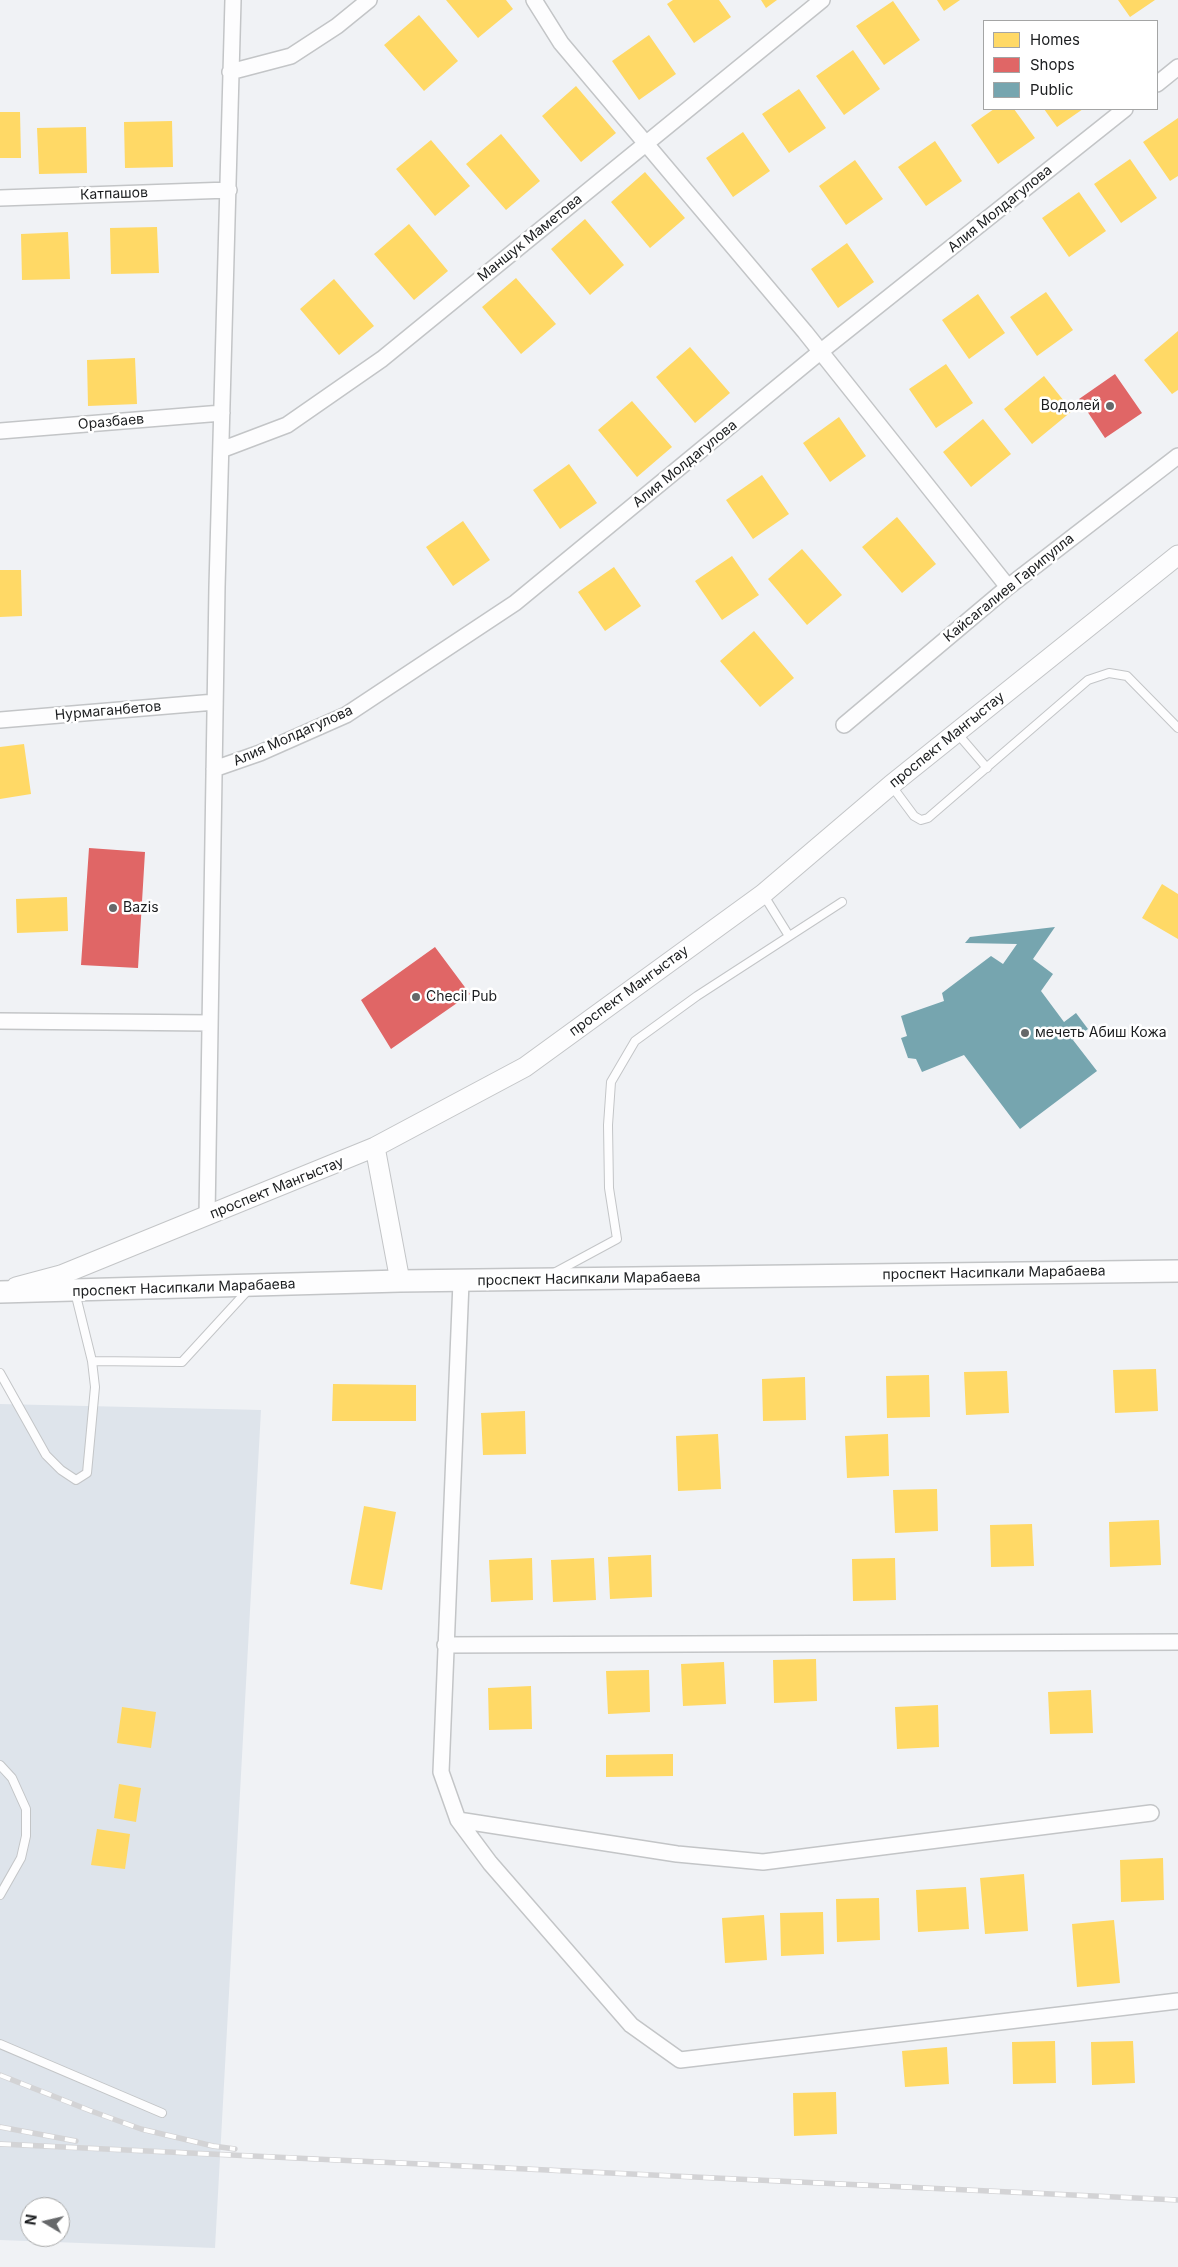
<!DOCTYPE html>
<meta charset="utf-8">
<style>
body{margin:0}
#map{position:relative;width:1178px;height:2267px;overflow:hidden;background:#f0f2f5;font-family:Inter,sans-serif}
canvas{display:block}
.legend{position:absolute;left:983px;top:20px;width:175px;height:90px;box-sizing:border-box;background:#fff;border:1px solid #a4a5a5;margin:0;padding:6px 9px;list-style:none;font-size:15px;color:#1b1d1f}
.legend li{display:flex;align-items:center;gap:10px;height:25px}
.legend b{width:25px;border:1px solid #a4a5a5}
.north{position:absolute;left:20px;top:2197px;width:50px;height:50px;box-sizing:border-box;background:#fff;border:1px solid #a4a5a5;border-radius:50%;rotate:279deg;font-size:14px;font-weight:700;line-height:20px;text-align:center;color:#1b1d1f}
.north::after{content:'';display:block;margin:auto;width:18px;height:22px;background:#66686a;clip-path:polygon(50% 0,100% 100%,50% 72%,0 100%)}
</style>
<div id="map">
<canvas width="1178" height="2267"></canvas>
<ul class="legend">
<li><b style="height:14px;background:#ffd966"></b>Homes</li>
<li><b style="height:14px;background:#e06666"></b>Shops</li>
<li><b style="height:14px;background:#76a5af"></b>Public</li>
</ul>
<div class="north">N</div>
</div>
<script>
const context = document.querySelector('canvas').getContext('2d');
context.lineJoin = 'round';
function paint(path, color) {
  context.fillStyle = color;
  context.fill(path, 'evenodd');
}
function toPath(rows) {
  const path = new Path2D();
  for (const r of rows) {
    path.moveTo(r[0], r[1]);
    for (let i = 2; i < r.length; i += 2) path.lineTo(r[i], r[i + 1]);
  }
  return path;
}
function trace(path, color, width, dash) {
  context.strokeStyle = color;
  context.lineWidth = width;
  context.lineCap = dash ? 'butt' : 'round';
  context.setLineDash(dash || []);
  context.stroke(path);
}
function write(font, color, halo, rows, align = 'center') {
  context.font = font + ' Inter,sans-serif';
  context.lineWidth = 5;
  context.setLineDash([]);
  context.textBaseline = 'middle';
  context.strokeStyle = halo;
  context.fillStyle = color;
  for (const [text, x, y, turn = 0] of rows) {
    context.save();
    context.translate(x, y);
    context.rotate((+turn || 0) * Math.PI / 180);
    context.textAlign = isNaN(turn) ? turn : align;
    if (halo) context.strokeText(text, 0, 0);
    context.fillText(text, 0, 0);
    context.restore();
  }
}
const built = toPath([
 [0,1404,261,1410,215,2248,0,2240],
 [30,2207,60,2207,60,2237,30,2237]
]);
const homes = toPath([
 [446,0,506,0,513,9,478,38],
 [673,0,719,0,731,17,694,43,667,4],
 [761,0,777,0,766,8],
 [937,0,960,0,944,11],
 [1118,0,1155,0,1130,17],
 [893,1,920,40,884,65,856,26],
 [419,15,458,61,424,91,384,45],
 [649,35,676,74,639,100,612,61],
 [853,50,880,89,844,115,816,76],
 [576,86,616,133,581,162,542,116],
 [799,89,826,128,789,153,762,114],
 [994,109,1014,109,1035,138,998,164,971,125],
 [1044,109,1083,109,1057,127],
 [0,112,20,112,21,158,0,158],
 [1178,118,1178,176,1170,181,1143,142],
 [172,121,173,167,125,168,124,122],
 [86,127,87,173,39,174,37,128],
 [743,132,770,171,733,197,706,158],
 [501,134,540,181,506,210,466,164],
 [431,140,470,186,435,216,396,169],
 [935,141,962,181,926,206,898,167],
 [1130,159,1157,198,1121,223,1094,184],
 [855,160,883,199,846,225,819,186],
 [645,172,685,218,650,248,611,202],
 [1079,192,1106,231,1069,257,1042,218],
 [585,219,624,265,590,295,551,249],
 [409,224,448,271,414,300,374,254],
 [157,227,159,273,111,274,110,228],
 [68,232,70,279,22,280,21,234],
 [847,243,874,282,838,308,811,269],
 [516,278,556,324,521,354,482,307],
 [334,279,374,326,339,355,300,309],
 [1046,292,1073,330,1037,356,1010,317],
 [978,294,1005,333,969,359,942,320],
 [1178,331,1178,390,1172,394,1144,360],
 [690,347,730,393,695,423,656,377],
 [135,358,137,404,88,406,87,360],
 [946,364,973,403,936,428,909,389],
 [1044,376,1072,411,1032,444,1004,409],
 [632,401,672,447,637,477,598,430],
 [839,417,866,456,830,482,803,443],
 [983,419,1011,454,971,487,943,452],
 [569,464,597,503,560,529,533,490],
 [762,475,789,514,753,539,726,500],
 [897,517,936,564,902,593,862,547],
 [463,521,490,560,453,586,426,547],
 [802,549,842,595,807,625,768,579],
 [732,556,759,595,722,620,695,581],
 [614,567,641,606,605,631,578,592],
 [0,570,21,570,22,616,0,617],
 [754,631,794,678,760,707,720,661],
 [24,744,31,794,0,799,0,747],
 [1162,884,1178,894,1178,939,1142,918],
 [67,897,68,931,17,933,16,899],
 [1156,1369,1158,1411,1115,1413,1113,1370],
 [1007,1371,1009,1413,966,1415,964,1372],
 [929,1375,930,1417,887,1418,886,1376],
 [805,1377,806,1420,763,1421,762,1379],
 [333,1384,416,1385,416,1421,332,1421],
 [525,1411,526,1454,483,1455,481,1413],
 [718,1434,721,1489,678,1491,676,1436],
 [888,1434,889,1476,847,1478,845,1436],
 [937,1489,938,1531,895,1533,893,1490],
 [364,1506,396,1512,382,1590,350,1584],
 [1159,1520,1161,1565,1110,1567,1109,1522],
 [1032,1524,1034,1566,991,1567,990,1525],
 [651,1555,652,1597,610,1599,608,1557],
 [532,1558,533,1600,491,1602,489,1560],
 [594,1558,596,1600,553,1602,551,1560],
 [895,1558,896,1600,853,1601,852,1559],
 [816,1659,817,1701,774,1703,773,1660],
 [724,1662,726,1704,683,1706,681,1664],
 [649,1670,650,1712,608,1714,606,1671],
 [531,1686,532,1729,489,1730,488,1688],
 [1091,1690,1093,1733,1050,1734,1048,1692],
 [938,1705,939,1747,897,1749,895,1707],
 [122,1707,156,1712,151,1748,117,1743],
 [673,1754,673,1776,606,1777,606,1755],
 [119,1784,141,1788,136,1822,114,1818],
 [97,1829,130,1834,125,1869,91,1865],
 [1163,1858,1164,1900,1121,1902,1120,1860],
 [1024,1874,1028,1931,985,1934,980,1878],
 [966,1887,969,1929,918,1932,916,1890],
 [879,1898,880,1940,837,1942,836,1899],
 [823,1912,824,1954,781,1956,780,1913],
 [764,1915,767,1960,725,1963,722,1918],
 [1114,1920,1120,1983,1077,1987,1072,1924],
 [1055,2041,1056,2083,1013,2084,1012,2042],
 [1133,2041,1135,2083,1092,2085,1091,2042],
 [947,2047,949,2084,905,2087,902,2051],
 [836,2092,837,2134,794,2136,793,2093]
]);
const shops = toPath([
 [1115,374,1142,413,1105,438,1079,399],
 [89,848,145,852,138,968,81,965],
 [435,947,470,994,391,1049,361,1000]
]);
const public = toPath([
 [1055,927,1033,959,1053,974,1041,991,1064,1022,1076,1013,1088,1029,1073,1040,1097,1071,1020,1129,964,1055,922,1072,916,1059,908,1058,901,1038,907,1036,901,1016,944,1001,942,993,991,956,1003,964,1017,944,965,943,970,937]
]);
const service = toPath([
 [957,733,987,768],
 [891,785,914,816,921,820,928,818,1088,680,1109,673,1127,676,1178,728],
 [763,894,789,936],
 [554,1273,617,1239,609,1188,608,1125,611,1082,635,1041,697,996,842,902],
 [75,1292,92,1361,182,1362,249,1289],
 [0,1373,46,1455,61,1470,76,1480,87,1473,95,1387,92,1361],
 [0,1765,12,1778,26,1809,26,1836,21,1858,0,1895],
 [0,2044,162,2113]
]);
const minor = toPath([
 [534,0,561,43,805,332,1008,587],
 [230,72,291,56,337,26,369,0],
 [1157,84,1178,67],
 [0,198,229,190],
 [0,431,222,413],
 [221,450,287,425,382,359,822,0],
 [0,720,215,702],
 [844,725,1008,587,1178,456],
 [214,769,260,753,346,715,515,603,820,352,1125,109],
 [0,1021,210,1023],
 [207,1216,217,587,233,0],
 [461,1282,441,1772,458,1820,490,1863,631,2025,680,2060,1178,2001],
 [445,1645,1178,1642],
 [458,1820,677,1854,763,1862,1151,1813]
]);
const tertiary = toPath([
 [375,1147,400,1281],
 [16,1287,61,1275,375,1147,525,1067,763,894,891,785,1178,555]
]);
const secondary = toPath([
 [0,1292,400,1281,1178,1271]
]);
const rail = toPath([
 [0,2075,91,2111,141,2129,213,2146,235,2149],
 [0,2127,76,2141],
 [0,2144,1178,2200]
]);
const markers = [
 [1110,406,5,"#66686a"],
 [113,908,5,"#66686a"],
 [416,997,5,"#66686a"],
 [1025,1033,5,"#66686a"]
];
const streetNames = [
 ["Катпашов",114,194,-2],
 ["Алия Молдагулова",1000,209,-39],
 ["Маншук Маметова",530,238,-39],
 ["Оразбаев",111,422,-5],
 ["Алия Молдагулова",685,464,-39],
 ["Кайсагалиев Гарипулла",1009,588,-39],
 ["Нурмаганбетов",108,711,-5],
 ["Алия Молдагулова",293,736,-24],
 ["проспект Мангыстау",947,740,-39],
 ["проспект Мангыстау",629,991,-36],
 ["проспект Мангыстау",277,1188,-22],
 ["проспект Насипкали Марабаева",994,1273,-1],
 ["проспект Насипкали Марабаева",589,1279,-1],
 ["проспект Насипкали Марабаева",184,1288,-2]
];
const poiNames = [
 ["Водолей",1100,406,"right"],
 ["Bazis",123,908],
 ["Checil Pub",426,997],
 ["мечеть Абиш Кожа",1035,1033]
];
paint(built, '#dee4eb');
paint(homes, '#ffd966');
paint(shops, '#e06666');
paint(public, '#76a5af');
trace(service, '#c3c5c7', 10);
trace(minor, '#c3c5c7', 18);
trace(tertiary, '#c3c5c7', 21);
trace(secondary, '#c3c5c7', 24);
trace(service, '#fdfdfe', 8);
trace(minor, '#fdfdfe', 15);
trace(tertiary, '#fdfdfe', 19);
trace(secondary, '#fdfdfe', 21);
trace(rail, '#d3d3d5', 5.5);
trace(rail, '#fff', 4, [11]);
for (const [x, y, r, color] of markers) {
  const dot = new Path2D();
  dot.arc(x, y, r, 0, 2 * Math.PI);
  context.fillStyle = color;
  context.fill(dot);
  trace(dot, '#fff', 2);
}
write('14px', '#1b1d1f', '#fff', streetNames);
write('14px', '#1b1d1f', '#fff', poiNames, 'left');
</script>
